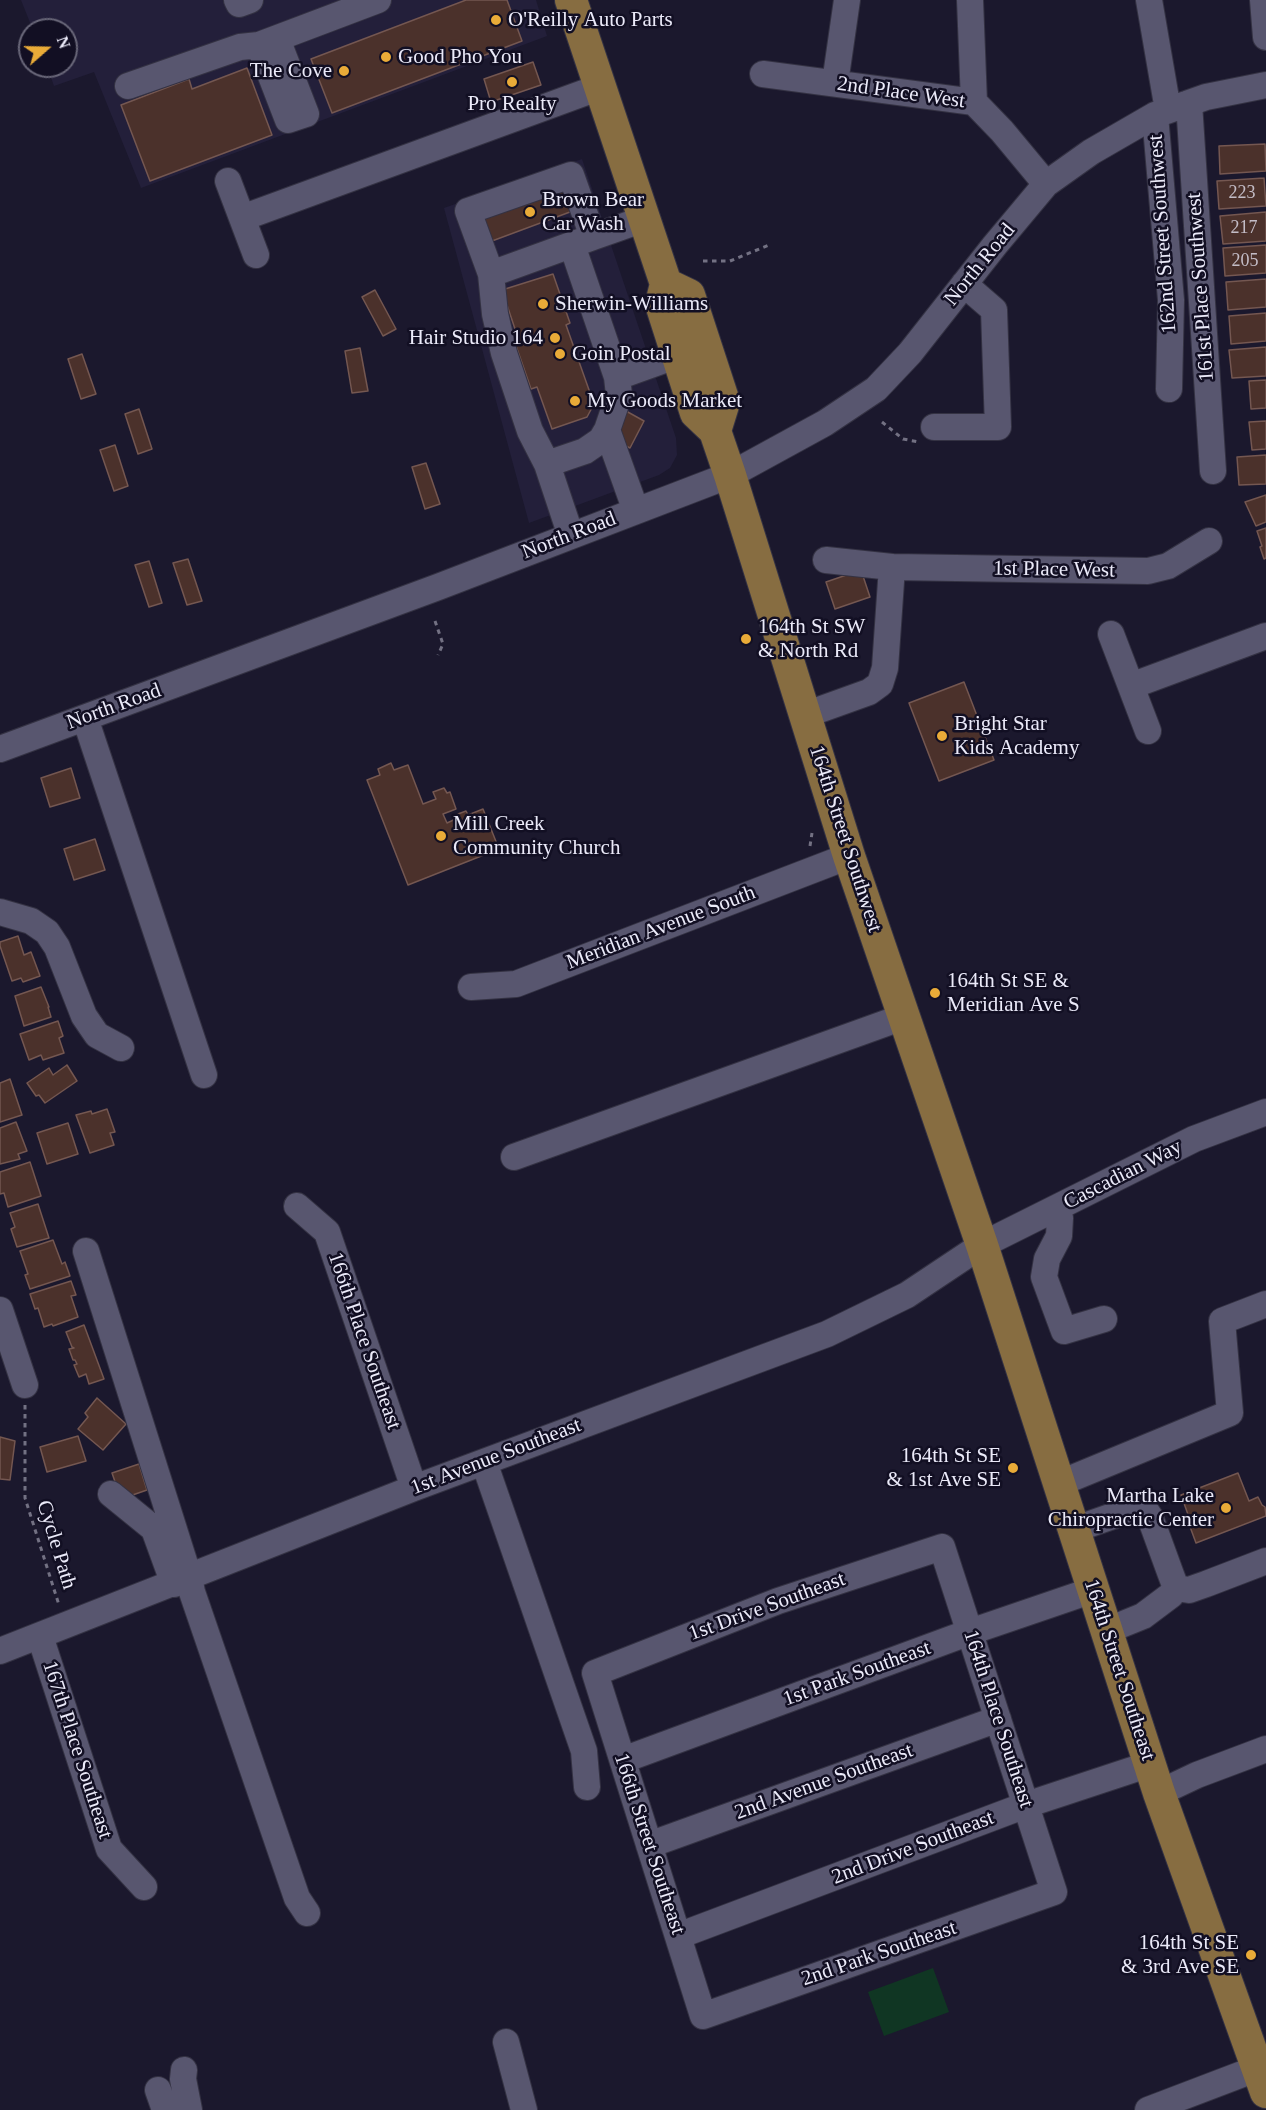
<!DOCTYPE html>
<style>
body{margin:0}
#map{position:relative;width:1266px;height:2110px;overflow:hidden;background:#1b182d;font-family:"Times New Roman",serif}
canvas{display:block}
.north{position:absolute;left:18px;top:18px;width:60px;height:60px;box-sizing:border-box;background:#120f23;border:2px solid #696779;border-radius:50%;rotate:70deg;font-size:16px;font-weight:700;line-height:24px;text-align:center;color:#ebeaf9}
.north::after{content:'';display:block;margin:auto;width:21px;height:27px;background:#e9ab38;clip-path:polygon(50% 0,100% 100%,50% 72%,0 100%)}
</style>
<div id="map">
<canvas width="1266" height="2110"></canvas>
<div class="north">N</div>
</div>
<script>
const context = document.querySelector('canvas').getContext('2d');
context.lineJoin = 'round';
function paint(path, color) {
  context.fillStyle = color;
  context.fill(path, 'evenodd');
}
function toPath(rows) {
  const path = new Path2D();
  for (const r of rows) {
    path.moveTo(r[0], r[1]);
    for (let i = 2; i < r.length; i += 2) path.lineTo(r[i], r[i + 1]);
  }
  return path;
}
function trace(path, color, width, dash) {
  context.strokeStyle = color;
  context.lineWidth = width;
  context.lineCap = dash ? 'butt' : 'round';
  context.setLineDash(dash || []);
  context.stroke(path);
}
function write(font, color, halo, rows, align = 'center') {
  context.font = font + ' "Times New Roman",serif';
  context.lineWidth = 5;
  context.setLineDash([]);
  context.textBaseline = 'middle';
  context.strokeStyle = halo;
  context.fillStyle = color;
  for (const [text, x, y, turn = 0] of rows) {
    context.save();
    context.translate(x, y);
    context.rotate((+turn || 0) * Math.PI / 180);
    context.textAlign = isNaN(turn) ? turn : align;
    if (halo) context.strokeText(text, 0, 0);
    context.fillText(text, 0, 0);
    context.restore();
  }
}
const built = toPath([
 [21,0,536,0,547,36,141,188,94,72,54,86,47,66,66,66,66,30,33,30],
 [582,159,676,438,677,455,670,468,659,475,529,523,444,208]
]);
const green = toPath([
 [933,1968,949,2012,884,2036,868,1992]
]);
const building = toPath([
 [466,0,507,0,522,41,332,113,311,59,466,0],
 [533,62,541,85,491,102,484,79,533,62],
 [247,68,272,135,150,181,121,105,189,79,192,89,247,68],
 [1265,144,1266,171,1220,174,1219,146,1265,144],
 [1264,178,1266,206,1219,209,1217,181,1264,178],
 [568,183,578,209,492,241,483,215,568,183],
 [1266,212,1266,241,1223,244,1220,216,1266,212],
 [1266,245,1266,273,1225,276,1223,248,1266,245],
 [553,274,570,323,566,325,594,404,587,417,552,429,537,387,531,389,514,340,518,338,502,290,553,274],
 [1266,279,1266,307,1228,310,1226,282,1266,279],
 [375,290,396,329,383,336,362,297,375,290],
 [1266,313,1266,341,1231,344,1229,316,1266,313],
 [1266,347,1266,376,1232,378,1229,350,1266,347],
 [360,348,368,391,352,393,345,351,360,348],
 [82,354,96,394,81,399,68,359,82,354],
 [1266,380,1266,408,1251,409,1249,381,1266,380],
 [139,409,152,449,138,454,125,414,139,409],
 [626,411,644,421,630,448,612,439,626,411],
 [1266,421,1266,449,1252,450,1249,422,1266,421],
 [115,445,128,486,114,491,100,450,115,445],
 [1266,455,1266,484,1239,485,1237,457,1266,455],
 [426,463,440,504,425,509,412,467,426,463],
 [1266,495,1266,522,1256,526,1245,502,1266,495],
 [1266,528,1266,558,1264,559,1260,547,1262,546,1257,531,1266,528],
 [188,559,202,601,187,605,173,563,188,559],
 [149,561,162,603,149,607,135,565,149,561],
 [861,570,870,597,835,609,826,582,861,570],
 [964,682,994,760,939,781,909,703,964,682],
 [391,763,394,770,408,765,423,804,436,799,433,792,444,788,447,793,450,792,456,809,443,814,447,823,460,817,458,814,466,811,468,815,483,809,499,849,408,885,367,780,380,775,378,769,391,763],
 [71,768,80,798,50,807,41,778,71,768],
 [95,839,105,870,74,880,64,849,95,839],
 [18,936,24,955,31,952,40,976,23,982,21,978,12,981,0,946,0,942,18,936],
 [41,987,49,1007,48,1007,51,1017,24,1026,15,996,41,987],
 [58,1021,63,1036,59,1038,64,1053,43,1060,41,1055,29,1060,20,1034,58,1021],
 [67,1065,77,1081,45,1103,39,1095,36,1096,27,1083,49,1068,53,1075,67,1065],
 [10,1079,22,1115,0,1122,0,1083,10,1079],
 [107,1109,115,1132,110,1133,114,1145,90,1153,76,1115,91,1111,92,1114,107,1109],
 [16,1122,27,1151,18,1154,20,1159,0,1164,0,1128,16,1122],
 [68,1123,78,1154,47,1164,37,1133,68,1123],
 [30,1162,41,1196,8,1207,4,1193,0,1194,0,1172,30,1162],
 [38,1204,49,1238,17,1247,11,1229,15,1227,10,1213,38,1204],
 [53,1240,62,1264,65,1262,70,1276,30,1289,25,1275,28,1274,20,1251,53,1240],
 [71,1281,76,1295,71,1296,78,1317,53,1326,52,1324,44,1327,38,1308,35,1309,30,1294,71,1281],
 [84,1325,104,1379,89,1384,86,1374,79,1377,74,1365,77,1364,75,1360,73,1360,69,1349,74,1348,72,1347,66,1332,84,1325],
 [97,1398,126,1424,103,1450,78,1429,88,1417,85,1413,97,1398],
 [78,1436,86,1461,47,1472,40,1447,78,1436],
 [0,1437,15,1441,10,1480,0,1479,0,1437],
 [139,1464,147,1490,121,1499,112,1473,139,1464],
 [1238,1473,1249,1501,1258,1497,1262,1505,1265,1507,1266,1516,1196,1543,1189,1524,1190,1520,1181,1495,1238,1473]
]);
const path = toPath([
 [703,261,730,261,769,245],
 [882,422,903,439,919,442],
 [435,621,443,644,438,655],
 [810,846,812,833],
 [25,1405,25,1498,59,1605]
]);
const minor = toPath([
 [237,0,239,4,250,0],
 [970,0,974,102],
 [1149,0,1168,110],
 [1263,0,1266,37],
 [277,39,306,114,288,120,259,45,378,0],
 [763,74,974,102,1002,131,1046,184],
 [835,83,847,0],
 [128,86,240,47,259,45],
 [1189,103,1213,471],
 [1155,115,1171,300,1169,389],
 [228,181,242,218],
 [593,237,491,274,468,211,571,175,593,237,644,219],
 [572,245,617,377,678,355],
 [256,255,242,218,600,87],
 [491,274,495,314,504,353,530,431,547,464],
 [617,377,619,395,607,430,636,511],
 [934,427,998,427,994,310,964,284],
 [571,536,547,464,585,451,601,440,607,430],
 [826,560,892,567],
 [1111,634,1148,731],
 [1131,686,1266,636],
 [805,715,869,692,880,684,885,668,892,567,1148,571,1168,566,1209,541],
 [85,718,204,1075],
 [0,749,438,587,730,475,825,423,876,389,910,353,995,245,1046,184,1091,152,1155,115,1206,97,1266,85],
 [0,912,31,921,47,932,57,947,84,1016,97,1035,121,1048],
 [471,987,516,984,849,856],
 [514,1157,903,1017],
 [297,1206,327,1232,414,1488],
 [1056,1208,1060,1218,1059,1236,1047,1259,1044,1277,1064,1331,1104,1319],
 [86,1251,189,1577,192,1592,297,1898,307,1913],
 [0,1310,25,1385],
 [484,1462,584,1751,587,1787],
 [1058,1484,1230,1413,1222,1321,1266,1304],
 [111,1494,154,1529,174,1584],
 [1073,1530,1110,1517,1137,1510,1146,1511,1150,1517,1170,1572,1176,1588,1171,1595,1143,1616,1106,1631],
 [942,1547,1054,1892,703,2016,595,1673,778,1601,942,1547],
 [1176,1588,1189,1590,1206,1584,1266,1561],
 [40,1636,109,1849,144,1887],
 [0,1651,414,1488,827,1334,907,1295,982,1245,1194,1139,1266,1112],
 [623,1760,970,1632,1093,1590],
 [1159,1793,1197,1775,1266,1749],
 [649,1845,998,1719],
 [678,1936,1026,1805,1150,1764],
 [506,2042,524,2110],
 [184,2070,183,2079,189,2110],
 [158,2090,165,2110],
 [1148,2110,1266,2065]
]);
const major = toPath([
 [571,0,666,284,661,304,696,413,715,431,730,475,849,856,982,1245,1159,1793,1266,2092],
 [666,284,689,295,724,402,715,431]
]);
const markers = [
 [496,20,6,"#e9ab38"],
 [386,57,6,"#e9ab38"],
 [344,71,6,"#e9ab38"],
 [512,82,6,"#e9ab38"],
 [530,212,6,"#e9ab38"],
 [543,304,6,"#e9ab38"],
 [555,338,6,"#e9ab38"],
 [560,354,6,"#e9ab38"],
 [575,401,6,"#e9ab38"],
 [746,639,6,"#e9ab38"],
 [942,736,6,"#e9ab38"],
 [441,836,6,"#e9ab38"],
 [935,993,6,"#e9ab38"],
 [1013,1468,6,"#e9ab38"],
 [1226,1508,6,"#e9ab38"],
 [1251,1955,6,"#e9ab38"]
];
const numberNames = [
 ["223",1242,193],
 ["217",1244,228],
 ["205",1245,261]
];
const poiNames = [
 ["O'Reilly Auto Parts",508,20],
 ["Good Pho You",398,57],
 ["The Cove",332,71,"right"],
 ["Pro Realty",512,104,"center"],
 ["Brown Bear",542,200],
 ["Car Wash",542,224],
 ["Sherwin-Williams",555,304],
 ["Hair Studio 164",543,338,"right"],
 ["Goin Postal",572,354],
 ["My Goods Market",587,401],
 ["164th St SW",758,627],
 ["& North Rd",758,651],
 ["Bright Star",954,724],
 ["Kids Academy",954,748],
 ["Mill Creek",453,824],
 ["Community Church",453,848],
 ["164th St SE &",947,981],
 ["Meridian Ave S",947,1005],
 ["164th St SE",1001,1456,"right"],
 ["& 1st Ave SE",1001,1480,"right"],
 ["Martha Lake",1214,1496,"right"],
 ["Chiropractic Center",1214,1520,"right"],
 ["164th St SE",1239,1943,"right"],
 ["& 3rd Ave SE",1239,1967,"right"]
];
const streetNames = [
 ["2nd Place West",901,93,8],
 ["162nd Street Southwest",1163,234,-94],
 ["North Road",980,265,-51],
 ["161st Place Southwest",1201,287,-94],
 ["North Road",569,536,-21],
 ["1st Place West",1054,570,1],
 ["North Road",114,707,-20],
 ["164th Street Southwest",845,839,72],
 ["Meridian Avenue South",661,928,-21],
 ["Cascadian Way",1123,1175,-27],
 ["166th Place Southeast",364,1341,71],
 ["1st Avenue Southeast",496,1457,-21],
 ["Cycle Path",56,1545,73],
 ["1st Drive Southeast",767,1607,-20],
 ["164th Street Southeast",1119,1670,72],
 ["1st Park Southeast",857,1674,-20],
 ["164th Place Southeast",998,1719,72],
 ["167th Place Southeast",77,1750,72],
 ["2nd Avenue Southeast",824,1782,-20],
 ["166th Street Southeast",649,1844,72],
 ["2nd Drive Southeast",913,1848,-21],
 ["2nd Park Southeast",879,1954,-19]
];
paint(built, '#231f3a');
paint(green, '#103623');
paint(building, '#4b312b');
trace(building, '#745751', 1.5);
trace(minor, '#343243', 28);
trace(major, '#343243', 34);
trace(path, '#737183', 3, [4.5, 4.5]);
trace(minor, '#58566f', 26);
trace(major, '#876d41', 32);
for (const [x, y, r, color] of markers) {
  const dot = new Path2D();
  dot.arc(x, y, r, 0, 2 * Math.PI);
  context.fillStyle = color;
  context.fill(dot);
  trace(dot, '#120f23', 2);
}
write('18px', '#c3bcc6', null, numberNames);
write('21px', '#ebeaf9', '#120f23', poiNames, 'left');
write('21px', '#ebeaf9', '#120f23', streetNames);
</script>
